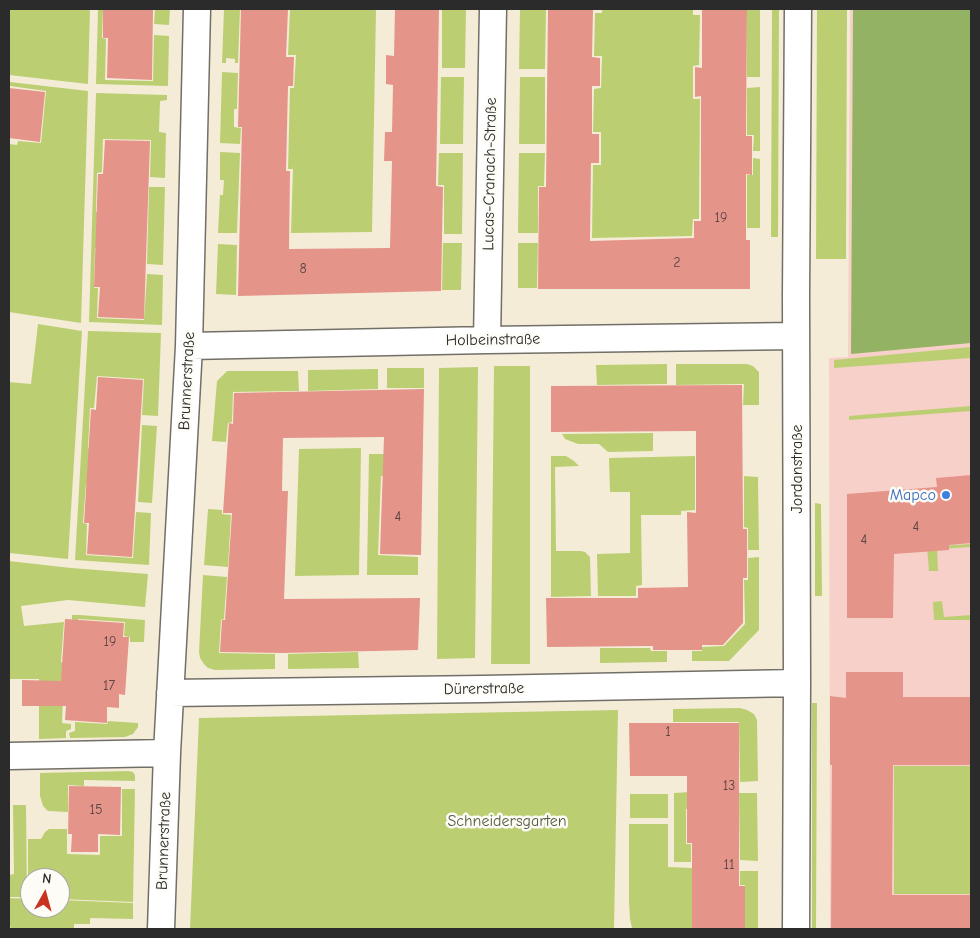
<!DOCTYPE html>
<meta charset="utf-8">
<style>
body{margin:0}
#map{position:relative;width:980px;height:938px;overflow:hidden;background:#f5ecd8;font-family:"Comic Neue",sans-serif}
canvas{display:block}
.frame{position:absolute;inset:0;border:10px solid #2b2b2b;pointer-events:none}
.north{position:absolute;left:20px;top:868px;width:50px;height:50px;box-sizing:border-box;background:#fdfcf7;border:1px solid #a9a8a5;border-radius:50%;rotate:7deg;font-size:14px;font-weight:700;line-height:20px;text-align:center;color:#2b2b2b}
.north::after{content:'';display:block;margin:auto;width:18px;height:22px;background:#c8321e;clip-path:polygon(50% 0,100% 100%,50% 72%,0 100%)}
</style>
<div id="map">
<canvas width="980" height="938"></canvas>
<div class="frame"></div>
<div class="north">N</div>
</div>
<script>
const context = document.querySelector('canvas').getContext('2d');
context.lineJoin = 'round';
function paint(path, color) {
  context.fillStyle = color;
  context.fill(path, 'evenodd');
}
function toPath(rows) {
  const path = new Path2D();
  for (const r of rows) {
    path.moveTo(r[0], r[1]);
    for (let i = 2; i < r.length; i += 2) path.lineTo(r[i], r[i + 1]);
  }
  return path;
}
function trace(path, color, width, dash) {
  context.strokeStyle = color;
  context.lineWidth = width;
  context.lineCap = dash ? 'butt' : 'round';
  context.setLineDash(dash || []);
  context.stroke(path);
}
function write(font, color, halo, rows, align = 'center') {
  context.font = font + ' "Comic Neue",sans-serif';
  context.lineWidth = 5;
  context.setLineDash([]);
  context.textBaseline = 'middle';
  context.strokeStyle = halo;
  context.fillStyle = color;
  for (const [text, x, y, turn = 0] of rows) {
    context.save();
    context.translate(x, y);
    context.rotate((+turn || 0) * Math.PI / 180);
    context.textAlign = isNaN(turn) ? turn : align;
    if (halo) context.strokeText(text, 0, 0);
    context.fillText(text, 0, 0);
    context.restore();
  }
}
const built = toPath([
 [850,9,971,9,971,929,830,929,829,358,848,357]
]);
const green = toPath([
 [9,9,90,9,88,84,9,75],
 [98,9,103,9,102,38,106,39,105,80,153,81,154,35,169,36,168,86,96,84],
 [155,9,170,9,169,25,154,24],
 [224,9,240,9,238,63,235,63,235,59,226,58,226,63,222,63],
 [290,9,376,9,372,232,291,233,293,169,288,169,290,88,294,88,296,55,288,55],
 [442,9,466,9,465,68,442,68],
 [520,9,546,9,545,69,519,69],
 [602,9,693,9,693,15,700,15,699,65,693,66,693,99,700,99,699,219,693,219,692,236,592,238,593,165,601,165,601,132,593,132,594,89,601,88,602,56,594,56,595,13,602,13],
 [747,9,760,9,760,77,747,77],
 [772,9,779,9,778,237,771,237],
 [817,9,847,9,846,259,816,259],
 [222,72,238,73,237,109,234,109,234,127,241,128,240,144,220,143],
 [441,77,464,77,463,144,440,144],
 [520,77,545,77,545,144,519,144],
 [10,82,88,91,81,323,9,312,9,144,17,145,18,141,41,143,46,91,10,86],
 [760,87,760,151,753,151,754,135,747,135,747,88],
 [96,93,167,95,167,100,160,101,159,132,166,133,165,178,150,177,151,140,103,139,102,172,97,173,96,212,101,212,100,248,95,248,94,288,98,288,97,318,144,320,147,274,163,275,162,325,89,322],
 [220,152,240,153,237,233,218,233,220,195,223,195,224,180,220,180],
 [439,153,463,153,462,234,444,234,444,185,438,185],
 [519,153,545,153,544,186,538,186,538,233,518,233],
 [753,158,760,159,760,228,747,228,747,175,753,175],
 [149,187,165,187,163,265,147,264],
 [443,243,462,243,461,290,442,290],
 [518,243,538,243,537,288,518,288],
 [218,244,237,245,236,295,216,294],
 [38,324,82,331,68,559,9,553,9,382,31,384],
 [88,331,161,333,158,416,142,415,144,379,97,376,94,408,90,408,88,448,92,449,90,484,86,484,83,523,87,524,86,555,133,558,136,512,151,513,149,565,75,560],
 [971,347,971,358,834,368,834,360],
 [667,364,667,384,597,385,596,365],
 [676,364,747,364,753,366,759,372,759,405,743,405,744,384,676,385],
 [494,366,530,366,530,664,491,664],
 [478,367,475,658,437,659,439,368],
 [424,368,424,388,387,388,387,368],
 [378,369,378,389,308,391,308,370],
 [227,371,298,371,299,391,233,392,232,422,228,423,226,442,212,441,217,381],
 [971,406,971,411,849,420,849,416],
 [142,425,157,426,152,503,138,502],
 [653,433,653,451,608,452,599,444,578,444,565,439,562,434],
 [361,448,359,575,295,576,299,449],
 [369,454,420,454,420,477,381,476,378,555,418,557,418,575,367,575],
 [551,456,566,456,574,461,579,466,555,467,556,551,581,551,585,552,590,557,591,596,551,597],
 [695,456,695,510,681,511,681,515,641,515,642,585,636,586,636,596,598,596,597,554,630,553,630,492,610,492,609,458],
 [744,476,758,477,759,550,748,550,748,528,744,527],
 [815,503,821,504,822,596,815,596],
 [208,509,222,510,222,514,231,515,228,567,204,565],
 [971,544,971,547,937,549,938,571,929,571,927,547],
 [759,557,759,630,729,661,692,661,692,651,702,651,702,647,724,646,745,624,744,580,748,580,748,558],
 [9,561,71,568,148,574,145,607,68,600,21,606,24,626,64,622,61,662,68,662,63,698,62,723,71,724,71,729,66,731,66,738,39,739,39,679,9,679],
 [203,575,227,577,224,619,221,620,219,653,275,654,275,669,215,670,208,668,204,664,200,658,199,652],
 [942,601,944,617,971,615,971,620,934,620,933,602],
 [72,615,80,615,145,620,144,642,130,642,130,637,124,636,125,622,78,619,78,623,72,623],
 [600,648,650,648,651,651,667,651,667,662,600,663],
 [358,652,359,668,288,669,288,654],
 [812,703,817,703,816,929,812,929],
 [740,708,747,710,754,714,757,720,758,781,740,782,739,722,673,722,673,709],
 [618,710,614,929,190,929,199,718],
 [108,721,138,723,138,727,133,734,125,737,70,738,69,733,75,731,75,722,107,724],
 [894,766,971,766,971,894,894,894],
 [128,771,133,772,135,775,135,781,84,780,84,786,68,785,68,812,48,811,43,806,40,796,40,773],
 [122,789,135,789,133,902,60,899,60,878,30,878,30,898,28,898,28,839,41,839,45,832,49,829,67,829,67,854,100,855,100,836,122,836],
 [691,792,691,809,686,809,686,844,691,844,691,862,674,862,674,793],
 [739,793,757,793,758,861,740,860],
 [630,794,668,794,668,818,630,818],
 [13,805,26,805,27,897,9,897,9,875,14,874],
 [629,824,668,824,668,867,692,868,692,929,633,929,632,928,630,919,629,902],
 [740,871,758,871,758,929,745,929,745,885,740,885],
 [9,898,30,899,30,908,60,908,60,900,133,903,133,919,90,918,90,924,74,924,74,929,11,929,10,925,10,929,9,929]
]);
const forest = toPath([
 [853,9,971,9,971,343,851,354]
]);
const building = toPath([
 [103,9,153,9,152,80,107,78,108,38,103,38],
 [241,9,288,9,286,57,294,57,293,86,288,86,286,171,290,171,289,249,390,248,392,161,384,161,385,132,392,132,393,85,386,84,386,55,394,56,395,9,439,9,436,186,443,187,441,291,238,296,242,127,238,127],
 [548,9,593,9,592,57,600,58,600,86,592,86,592,134,599,134,599,163,591,163,590,241,694,238,694,221,701,221,701,96,695,97,695,67,702,68,702,9,747,9,746,136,752,136,752,175,746,174,746,240,750,240,750,289,538,289,539,187,546,187],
 [9,88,45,92,40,142,9,138],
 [105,140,150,141,144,319,98,317,100,287,94,287,98,174,103,174],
 [98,377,143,380,132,557,87,554,89,523,84,523,91,409,96,410],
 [742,385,743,529,747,529,747,578,743,578,743,623,723,645,702,645,702,650,653,650,653,646,547,647,546,598,638,598,638,588,688,587,687,512,696,513,696,431,551,432,551,386],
 [424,389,421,555,380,554,384,437,283,438,282,491,288,491,284,599,420,598,418,650,283,653,220,652,222,620,225,620,232,513,223,513,229,423,233,424,234,393],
 [971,475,971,543,949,545,949,550,894,554,893,618,847,618,847,494,937,487,936,478],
 [65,619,124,623,123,637,129,637,125,695,119,694,119,708,107,707,107,723,65,720,66,706,22,706,22,680,61,681],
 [846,672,903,672,903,697,971,697,971,765,893,765,892,895,971,895,971,929,831,929,832,765,830,765,830,696,846,698],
 [629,723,739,723,739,886,745,886,745,929,692,929,692,843,687,843,687,776,630,776],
 [69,786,121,787,120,835,98,834,98,852,71,852,72,834,68,834]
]);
const street = toPath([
 [487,340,493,9],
 [189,346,487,340,796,336],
 [170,693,483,689,797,683],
 [9,756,167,753],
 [161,929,167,753,189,346,197,9],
 [796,929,797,683,796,295,798,9]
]);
const markers = [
 [946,495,5,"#3f7fe0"]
];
const numberNames = [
 ["19",721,218],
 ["2",677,263],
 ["8",303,269],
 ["4",398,517],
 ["4",916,527],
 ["4",864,540],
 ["19",110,642],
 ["17",109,686],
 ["1",668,732],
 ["13",729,786],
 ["15",96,810],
 ["11",729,865]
];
const streetNames = [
 ["Lucas-Cranach-Straße",490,174,-89],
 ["Holbeinstraße",493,340,-1],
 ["Brunnerstraße",187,381,-87],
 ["Jordanstraße",797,469,-90],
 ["Dürerstraße",484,689,-1],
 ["Brunnerstraße",164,841,-88]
];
const shopNames = [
 ["Mapco",936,495]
];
const parkNames = [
 ["Schneidersgarten",507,821]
];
paint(built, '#f7d0c9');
paint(green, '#bbcf72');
paint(forest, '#94b264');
paint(building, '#e5948a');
trace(street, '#726f68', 29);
trace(street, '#fff', 26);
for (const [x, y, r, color] of markers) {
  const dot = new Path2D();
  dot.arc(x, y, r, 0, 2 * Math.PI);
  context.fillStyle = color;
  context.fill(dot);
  trace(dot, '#fdfcf7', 2);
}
write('14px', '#5a4543', null, numberNames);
write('16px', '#2b2b2b', '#fdfcf7', streetNames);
write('16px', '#366cbe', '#fdfcf7', shopNames, 'right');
write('16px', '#565c40', '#fdfcf7', parkNames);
</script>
